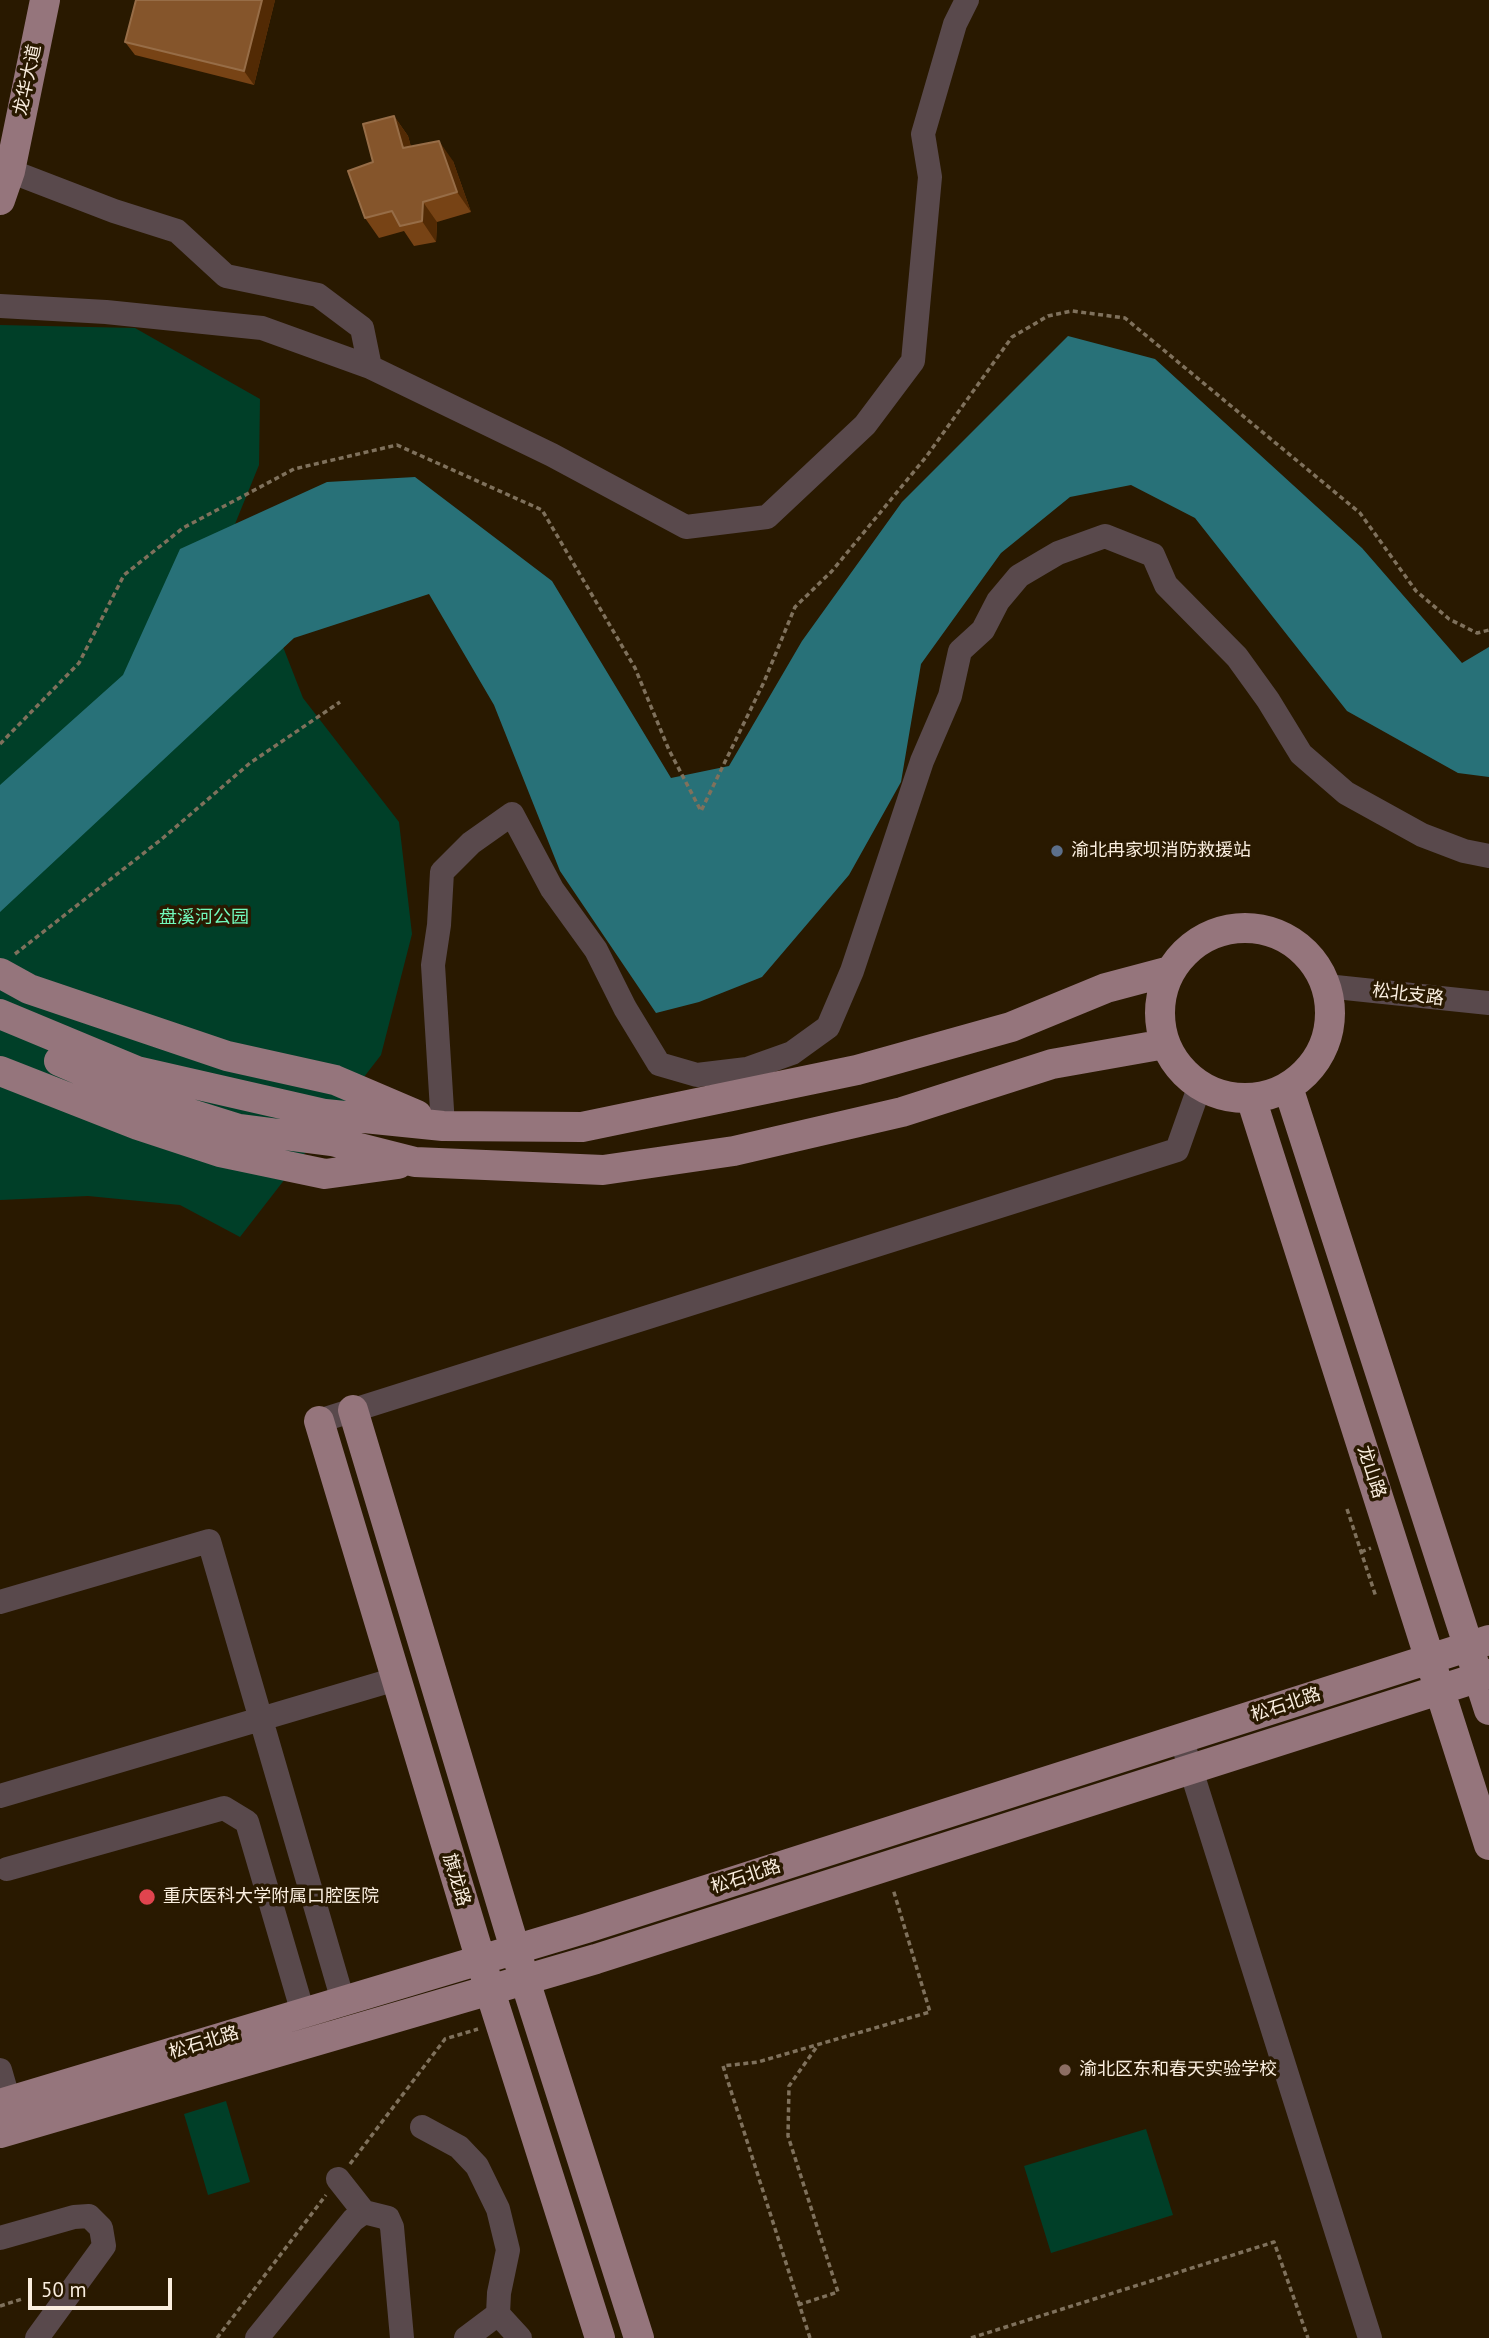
<!DOCTYPE html>
<meta charset="utf-8">
<style>
body{margin:0}
#map{position:relative;width:1489px;height:2338px;overflow:hidden;background:#291900;font-family:"PT Sans",sans-serif}
canvas{display:block}
.scale{position:absolute;left:28px;top:2278px;width:144px;height:32px;box-sizing:border-box;border:4px solid #faeedf;border-top:0;padding-left:9px;font-size:21px;line-height:24px;white-space:nowrap;color:#faeedf;-webkit-text-stroke:5px #291900;paint-order:stroke}
</style>
<div id="map">
<canvas width="1489" height="2338"></canvas>
<div class="scale">50 m</div>
</div>
<script>
const context = document.querySelector('canvas').getContext('2d');
context.lineJoin = 'round';
function paint(path, color) {
  context.fillStyle = color;
  context.fill(path, 'evenodd');
}
function toPath(rows) {
  const path = new Path2D();
  for (const r of rows) {
    if (r.length === 3) {
      path.moveTo(r[0] + r[2], r[1]);
      path.arc(r[0], r[1], r[2], 0, 2 * Math.PI);
      continue;
    }
    path.moveTo(r[0], r[1]);
    for (let i = 2; i < r.length; i += 2) path.lineTo(r[i], r[i + 1]);
  }
  return path;
}
function trace(path, color, width, dash) {
  context.strokeStyle = color;
  context.lineWidth = width;
  context.lineCap = dash ? 'butt' : 'round';
  context.setLineDash(dash || []);
  context.stroke(path);
}
function write(font, color, halo, rows, align = 'center') {
  context.font = font + ' "PT Sans","Noto Sans SC",sans-serif';
  context.lineWidth = 7;
  context.setLineDash([]);
  context.textBaseline = 'middle';
  context.strokeStyle = halo;
  context.fillStyle = color;
  for (const [text, x, y, turn = 0] of rows) {
    context.save();
    context.translate(x, y);
    context.rotate((+turn || 0) * Math.PI / 180);
    context.textAlign = isNaN(turn) ? turn : align;
    if (halo) context.strokeText(text, 0, 0);
    context.fillText(text, 0, 0);
    context.restore();
  }
}
const green = toPath([
 [0,325,135,328,260,399,259,465,235,524,303,698,399,822,412,934,381,1055,240,1237,180,1205,88,1196,0,1200],
 [226,2101,250,2182,208,2195,184,2114],
 [1146,2129,1173,2215,1051,2253,1024,2166]
]);
const water = toPath([
 [1068,336,1155,359,1362,548,1462,663,1489,647,1489,777,1458,773,1347,711,1195,518,1131,485,1070,497,1001,553,921,664,901,782,849,875,762,977,699,1002,656,1013,560,871,494,705,429,594,294,638,0,912,0,785,123,675,180,549,327,482,415,477,552,581,671,778,729,766,802,641,902,502]
]);
const path = toPath([
 [0,744,79,663,124,575,183,528,294,469,397,445,542,510,635,668,669,750,701,811,764,682,795,607,832,571,926,457,1012,337,1048,316,1072,311,1125,318,1360,513,1416,591,1449,619,1477,633,1489,630],
 [15,954,163,838,250,763,340,702],
 [1347,1509,1376,1597],
 [1361,1552,1371,1548],
 [350,2164,445,2039,478,2029],
 [798,2305,838,2292,788,2136,789,2086,818,2045],
 [0,2306,22,2299],
 [217,2338,326,2195],
 [810,2338,723,2066,758,2062,930,2012,893,1889],
 [971,2338,1274,2242,1308,2338]
]);
const minor = toPath([
 [10,171,114,211,177,231,226,276,318,295,362,328,370,367],
 [0,306,106,312,262,328,370,367,552,455,686,527,767,517,865,425,913,361,930,177,923,134,955,24,967,0],
 [1326,986,1489,1003],
 [443,1126,433,965,439,925,442,872,471,843,512,814,552,889,596,950,625,1008,659,1064,697,1075,747,1069,792,1053,828,1027,852,971,922,761,950,696,960,651,983,630,998,601,1019,576,1058,553,1105,536,1153,555,1166,585,1237,657,1268,700,1301,754,1346,793,1422,835,1464,851,1489,856],
 [319,1421,1177,1150,1200,1085],
 [0,1602,209,1541,343,2001],
 [1181,1738,1370,2338],
 [0,1796,396,1679],
 [7,1869,224,1808,247,1822,303,2013],
 [0,2070,9,2101],
 [422,2127,459,2147,477,2166,498,2209,508,2250,499,2293,498,2314,520,2338],
 [338,2179,364,2212],
 [0,2238,74,2217,89,2216,101,2228,104,2246,37,2338],
 [257,2338,353,2220,364,2212,388,2218,392,2227,402,2338],
 [466,2338,498,2314]
]);
const major = toPath([
 [0,200,10,171,45,0],
 [1245,1013,85],
 [0,973,29,989,227,1056,335,1080,417,1115],
 [0,1014,137,1071,325,1114,443,1126,582,1127,857,1070,1011,1027,1106,988,1170,971],
 [59,1061,156,1103,239,1129,332,1141,415,1162,603,1170,734,1151,902,1112,1052,1064,1165,1044],
 [0,1071,138,1125,220,1152,325,1174,398,1164],
 [1288,1087,1489,1710],
 [1251,1098,1489,1845],
 [353,1410,515,1949,639,2338],
 [319,1421,490,1991,600,2338],
 [0,2104,587,1928,1489,1640],
 [0,2133,596,1959,1489,1674]
]);
const wall = toPath([
 [275,0,254,85,135,55,125,42],
 [394,116,408,136,411,147,453,161,471,212,437,222,436,242,414,246,404,231,379,238,365,218,373,162]
]);
const shadedWall = toPath([
 [262,0,275,0,254,85,244,71],
 [394,116,408,136,417,168,403,148],
 [439,141,453,161,471,212,457,192],
 [423,202,437,222,436,242,422,221]
]);
const building = toPath([
 [136,0,262,0,244,71,125,42,136,0],
 [394,116,403,148,439,141,457,192,423,202,422,221,400,226,392,211,365,218,348,171,373,162,363,124,394,116]
]);
const markers = [
 [1057,851,7,"#5c6f8a"],
 [147,1897,9,"#e0444e"],
 [1065,2070,7,"#8d6e63"]
];
const streetNames = [
 ["龙华大道",28,80,-78],
 ["松北支路",1408,995,7],
 ["龙山路",1371,1472,72],
 ["松石北路",1286,1705,-18],
 ["松石北路",746,1877,-18],
 ["旗龙路",456,1880,73],
 ["松石北路",204,2043,-17]
];
const poiNames = [
 ["渝北冉家坝消防救援站",1071,851],
 ["重庆医科大学附属口腔医院",163,1897],
 ["渝北区东和春天实验学校",1079,2070]
];
const parkNames = [
 ["盘溪河公园",204,918]
];
paint(green, '#003f28');
paint(water, '#287178');
trace(path, '#7f715c', 3.5, [5, 3.5]);
trace(minor, '#59494c', 24);
trace(major, '#95757c', 30);
paint(wall, '#774315');
paint(shadedWall, '#522a04');
paint(building, '#85552b');
trace(building, '#976d47', 2);
for (const [x, y, r, color] of markers) {
  const dot = new Path2D();
  dot.arc(x, y, r, 0, 2 * Math.PI);
  context.fillStyle = color;
  context.fill(dot);
  trace(dot, '#291900', 2.5);
}
write('18px', '#faeedf', '#291900', streetNames);
write('18px', '#faeedf', '#291900', poiNames, 'left');
write('18px', '#72fabc', '#291900', parkNames);
</script>
